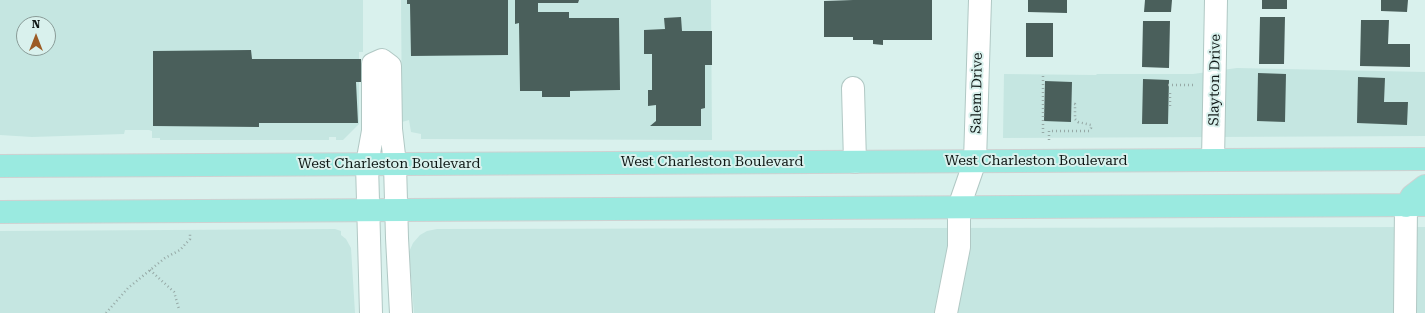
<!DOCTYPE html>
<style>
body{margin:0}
#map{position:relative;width:1425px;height:313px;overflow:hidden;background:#d9f1ed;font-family:"Roboto Serif",serif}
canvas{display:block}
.north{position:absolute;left:16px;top:16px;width:40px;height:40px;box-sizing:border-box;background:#d9f1ed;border:1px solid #899b97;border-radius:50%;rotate:0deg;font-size:11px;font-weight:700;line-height:16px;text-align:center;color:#101917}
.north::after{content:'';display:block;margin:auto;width:14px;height:18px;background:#9c5c25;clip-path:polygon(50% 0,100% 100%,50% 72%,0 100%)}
</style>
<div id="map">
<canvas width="1425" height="313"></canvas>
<div class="north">N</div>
</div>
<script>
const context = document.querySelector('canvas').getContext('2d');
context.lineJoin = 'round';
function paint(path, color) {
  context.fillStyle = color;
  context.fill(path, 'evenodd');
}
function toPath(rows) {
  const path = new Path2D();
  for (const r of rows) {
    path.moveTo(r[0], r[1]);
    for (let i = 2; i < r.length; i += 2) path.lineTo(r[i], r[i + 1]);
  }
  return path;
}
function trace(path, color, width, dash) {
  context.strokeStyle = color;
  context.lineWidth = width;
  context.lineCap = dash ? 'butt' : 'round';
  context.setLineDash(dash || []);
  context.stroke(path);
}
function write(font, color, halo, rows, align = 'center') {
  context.font = font + ' "Roboto Serif",serif';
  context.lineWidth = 4;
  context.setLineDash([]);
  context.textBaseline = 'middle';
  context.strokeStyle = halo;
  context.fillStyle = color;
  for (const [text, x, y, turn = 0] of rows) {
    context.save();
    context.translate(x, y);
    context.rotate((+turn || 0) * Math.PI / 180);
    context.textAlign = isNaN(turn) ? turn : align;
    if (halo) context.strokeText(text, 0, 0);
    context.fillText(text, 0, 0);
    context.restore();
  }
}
const built = toPath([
 [0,0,363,0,363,52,359,52,359,124,343,140,336,140,336,137,329,137,329,140,160,140,160,138,152,138,152,131,149,130,125,130,124,134,32,137,0,135],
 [24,24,48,24,48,48,24,48],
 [401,0,711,0,712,140,421,139,421,134,411,132,409,120,402,122],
 [1237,68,1425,72,1425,136,1003,138,1004,74,1096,75,1097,74,1193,74],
 [1425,227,1425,313,414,313,409,252,413,243,420,235,427,231,437,229],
 [335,229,341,231,341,235,346,239,351,248,355,313,0,313,0,231]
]);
const building = toPath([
 [407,0,508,0,508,55,411,56,410,4,407,4],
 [515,0,579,0,578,3,538,3,538,12,569,12,569,18,619,18,620,90,570,91,570,97,542,97,542,91,520,91,519,23,515,24],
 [853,0,932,0,932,40,883,40,883,45,873,44,873,40,853,40,853,37,824,37,824,1],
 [1028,0,1067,0,1067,13,1028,12],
 [1145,0,1172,0,1171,12,1144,12],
 [1262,0,1287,0,1287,9,1262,9],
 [1381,0,1408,0,1407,12,1381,11],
 [681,17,682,31,712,31,712,65,705,65,705,108,701,109,701,126,650,126,656,121,656,105,648,106,648,90,652,90,652,54,644,54,644,30,665,29,664,18],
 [1260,17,1285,17,1284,64,1259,64],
 [1361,20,1389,20,1388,44,1410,44,1410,67,1360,66],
 [1143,21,1170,21,1169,68,1142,67],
 [1026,23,1053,23,1053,57,1026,57],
 [251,50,252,59,361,59,361,82,356,82,358,123,259,123,259,127,153,126,153,51],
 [1258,73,1286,74,1285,122,1257,121],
 [1358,77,1385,78,1384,102,1408,102,1407,125,1357,123],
 [1143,79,1169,80,1168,124,1142,124],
 [1045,81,1072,82,1071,122,1044,121]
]);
const path = toPath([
 [1168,85,1193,85],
 [1170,106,1170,90],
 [1043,133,1043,74],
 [1049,140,1049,131,1089,131,1091,128,1091,125,1078,122,1075,119,1075,104,1072,104],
 [150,270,174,292,179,309],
 [106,313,128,288,165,258,180,250,190,239,190,232]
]);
const minor = toPath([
 [853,88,855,162],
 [1213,160,1216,0],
 [371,313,367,164,373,131,373,64,382,60,390,66,391,129,395,164,397,238,401,313],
 [946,313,959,247,959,207,975,161,980,0],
 [1405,313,1406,206]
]);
const major = toPath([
 [0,166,1425,159],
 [1406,206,1412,196,1425,186],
 [0,212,1425,205]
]);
const streetNames = [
 ["Slayton Drive",1215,80,-89],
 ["Salem Drive",977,93,-89],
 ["West Charleston Boulevard",1036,161],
 ["West Charleston Boulevard",712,162],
 ["West Charleston Boulevard",389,164]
];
paint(built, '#c5e6e1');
paint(building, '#4a5f5b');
trace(minor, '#b0c8c4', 24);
trace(major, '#cfd1d1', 24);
trace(path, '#96a9a6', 2.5, [1, 3]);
trace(minor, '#fff', 22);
trace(major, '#9aeae0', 22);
write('14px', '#101917', '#d9f1ed', streetNames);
</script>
